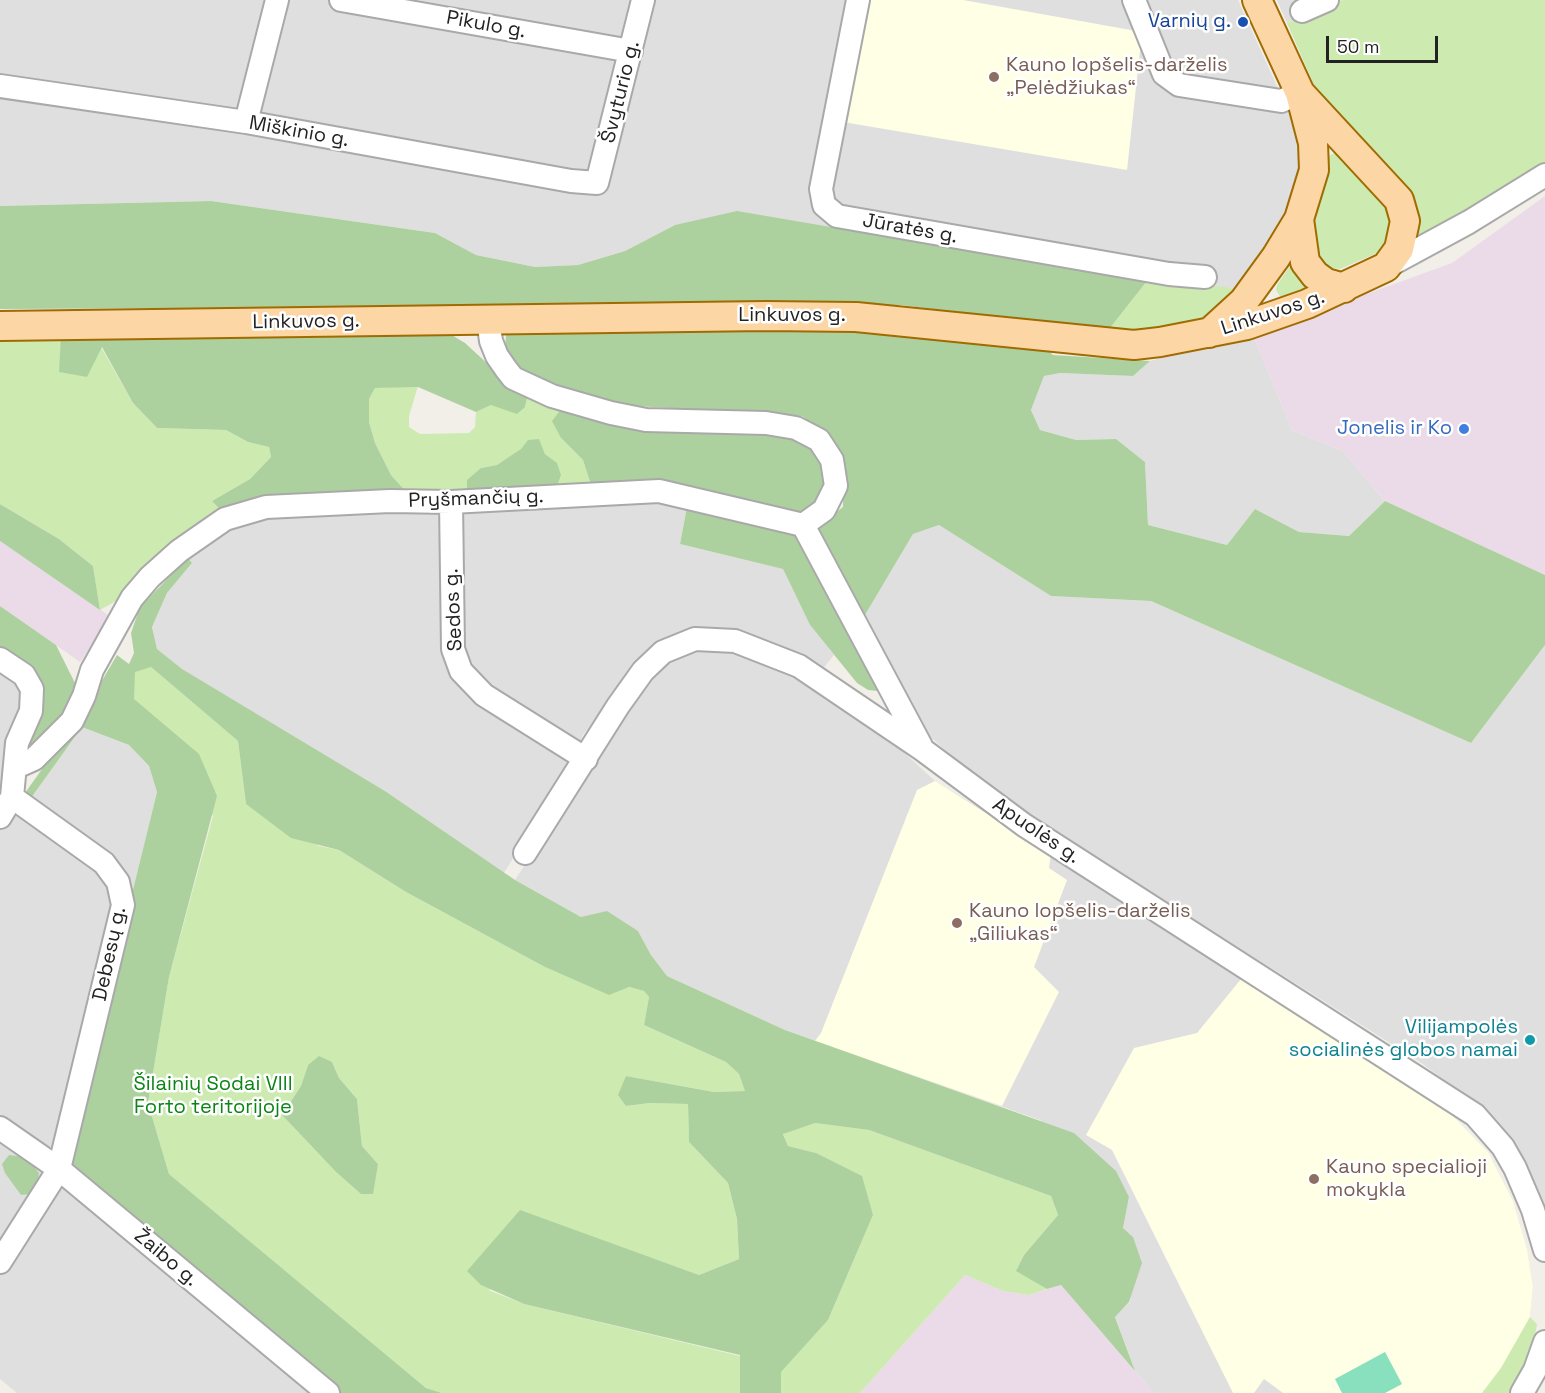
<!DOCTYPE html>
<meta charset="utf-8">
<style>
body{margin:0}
#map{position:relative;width:1545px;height:1393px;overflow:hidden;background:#f2efe9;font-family:"Space Grotesk",sans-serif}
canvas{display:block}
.scale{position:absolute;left:1326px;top:36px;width:112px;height:27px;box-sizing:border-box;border:3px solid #222;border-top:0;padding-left:8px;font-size:18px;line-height:21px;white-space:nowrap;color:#222;-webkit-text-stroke:4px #fff;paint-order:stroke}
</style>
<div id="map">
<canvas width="1545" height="1393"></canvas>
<div class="scale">50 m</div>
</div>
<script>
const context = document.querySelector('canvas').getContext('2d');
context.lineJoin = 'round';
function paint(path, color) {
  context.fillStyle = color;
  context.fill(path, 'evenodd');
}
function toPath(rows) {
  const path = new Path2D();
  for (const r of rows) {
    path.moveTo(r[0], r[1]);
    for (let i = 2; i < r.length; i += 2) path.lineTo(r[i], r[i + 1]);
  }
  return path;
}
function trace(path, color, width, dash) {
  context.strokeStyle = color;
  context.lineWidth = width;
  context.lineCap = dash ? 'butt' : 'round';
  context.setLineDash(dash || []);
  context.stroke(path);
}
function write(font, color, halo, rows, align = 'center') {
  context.font = font + ' "Space Grotesk",sans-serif';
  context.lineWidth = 5;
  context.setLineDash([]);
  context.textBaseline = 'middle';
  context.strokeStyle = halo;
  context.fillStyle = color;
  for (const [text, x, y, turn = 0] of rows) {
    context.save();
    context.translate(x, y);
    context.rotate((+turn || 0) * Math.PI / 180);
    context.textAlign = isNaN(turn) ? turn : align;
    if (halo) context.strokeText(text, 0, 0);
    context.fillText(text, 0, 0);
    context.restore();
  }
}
const residential = toPath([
 [0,0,1238,0,1294,124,1302,150,1302,168,1279,242,1240,292,675,225,625,251,578,265,535,267,476,255,435,233,211,201,0,206],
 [1277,0,1343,0,1287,23],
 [1253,335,1292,430,1343,451,1385,501,1349,536,1299,532,1255,509,1227,545,1148,525,1145,462,1116,439,1076,440,1040,430,1031,410,1044,376,1060,373,1133,376,1150,361],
 [658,499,687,507,680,544,783,569,810,625,834,655,821,671,745,632,705,630,648,654,583,735,569,767,504,873,385,791,181,669,157,649,152,627,167,593,192,563,188,558,226,527,259,514],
 [939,525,1051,596,1151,601,1471,743,1545,645,1545,1213,1537,1189,1512,1141,1486,1111,1420,1062,985,787,922,729,862,620,913,534],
 [709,646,777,665,885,735,935,781,1019,832,1451,1114,1488,1152,1513,1201,1527,1249,1533,1287,1530,1317,1482,1393,1154,1393,1135,1371,1115,1316,1130,1302,1133,1237,1123,1228,1129,1197,1040,1120,785,1030,667,976,651,955,638,931,581,917,515,880,640,688,663,664,682,654],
 [0,668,22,684,27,700,6,788,31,798,82,727,129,745,149,766,157,792,69,1150,48,1146,0,1115],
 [0,1137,80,1201,316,1393,17,1393,0,1379]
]);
const industrial = toPath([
 [1545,196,1545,575,1385,501,1343,451,1292,430,1253,335,1452,263],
 [0,541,111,617,80,662,0,606],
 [965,1275,1003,1291,1029,1295,1061,1285,1154,1393,860,1393]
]);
const education = toPath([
 [867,0,963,0,1142,32,1127,170,843,122],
 [935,781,1051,854,1049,868,1067,880,1034,967,1059,992,1002,1106,815,1041,821,1033,917,790],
 [1241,979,1451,1114,1488,1152,1513,1201,1527,1249,1533,1287,1530,1317,1501,1368,1482,1393,1283,1393,1264,1379,1254,1393,1233,1393,1112,1150,1086,1135,1134,1048,1197,1033]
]);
const grass = toPath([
 [1343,0,1545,0,1545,162,1437,232,1415,242,1317,92,1287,23],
 [1337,153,1390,206,1395,223,1382,251,1340,269,1326,267,1317,258,1312,227,1323,190,1327,161,1330,155],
 [1292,263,1312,290,1282,300,1276,290,1277,285],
 [1147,281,1226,287,1240,292,1199,320,1155,333,1106,333],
 [61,335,101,347,133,403,157,428,226,430,248,442,269,447,271,457,250,479,212,501,233,508,144,568,116,601,100,610,93,566,59,539,0,504,0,336],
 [418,386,409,416,409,427,420,434,469,433,475,427,476,412,491,405,525,407,528,394,562,408,561,438,583,460,591,485,557,486,557,464,545,454,539,440,497,465,481,468,467,491,408,494,391,475,375,443,369,422,369,399,375,388],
 [151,667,238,741,246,804,319,846,339,850,406,892,543,966,644,991,649,997,644,1025,726,1062,739,1074,746,1091,714,1092,626,1076,626,1106,650,1103,688,1104,689,1142,728,1183,737,1219,739,1259,699,1275,654,1259,488,1290,524,1304,740,1356,740,1393,442,1393,426,1388,169,1174,148,1103,169,977,213,816,134,699,134,671],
 [332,1062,339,1078,357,1099,362,1146,378,1164,361,1194,336,1172,282,1115,301,1086,308,1065],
 [815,1123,869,1130,1051,1196,1058,1215,1024,1255,1017,1270,1047,1289,1029,1295,1003,1291,965,1275,860,1393,781,1393,780,1372,828,1320,873,1215,816,1153,788,1146,783,1133],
 [1530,1317,1537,1324,1532,1354,1511,1393,1482,1393,1501,1368]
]);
const forest = toPath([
 [211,201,435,233,476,255,535,267,578,265,625,251,675,225,737,211,1147,281,1106,333,902,305,0,309,0,206],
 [850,325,1046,349,1053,355,1150,361,1133,376,1060,373,1044,376,1031,410,1040,430,1076,440,1116,439,1145,462,1148,525,1227,545,1255,509,1299,532,1349,536,1385,501,1545,575,1545,645,1471,743,1151,601,1051,596,939,525,913,534,862,620,819,541,820,524,843,507,844,464,831,436,802,416,636,406,556,389,521,375,505,348,506,335,518,327],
 [445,331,465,343,490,366,528,394,525,407,517,414,491,405,476,412,418,387,375,388,369,399,369,422,375,443,391,475,408,494,219,508,212,501,250,479,271,457,269,447,248,442,226,430,157,428,133,403,102,347,87,377,59,372,61,335],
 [562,408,796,434,817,452,827,477,826,495,798,514,643,480,591,485,583,460,561,438,552,421],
 [539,439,545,454,557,463,561,475,557,486,467,491,467,480,481,468,497,465,521,449,528,440],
 [0,504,59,539,93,566,100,610,0,541],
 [687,507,791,533,798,538,880,681,877,691,868,690,857,683,810,625,783,569,680,544],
 [188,558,192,563,167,593,152,627,157,649,182,669,385,791,515,880,581,917,607,911,638,931,651,955,667,976,785,1030,1074,1133,1116,1171,1129,1197,1123,1228,1133,1237,1142,1263,1129,1302,1115,1317,1135,1371,1061,1285,1047,1289,1016,1271,1024,1255,1058,1215,1051,1196,869,1130,815,1123,783,1134,788,1146,816,1153,862,1176,873,1215,828,1320,781,1372,781,1393,740,1393,740,1355,524,1304,481,1285,467,1271,520,1210,699,1275,739,1259,737,1219,728,1183,689,1142,688,1104,650,1103,626,1106,618,1095,626,1076,714,1092,745,1091,739,1074,726,1062,644,1025,649,997,644,991,629,987,609,995,543,966,406,892,339,850,291,838,246,804,238,741,151,667,135,672,134,699,199,754,217,796,169,977,148,1103,169,1174,426,1388,442,1393,340,1393,73,1167,69,1150,157,792,149,766,129,745,82,727,31,798,25,793,89,703,117,655,129,664,134,653,131,633,140,607],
 [0,606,56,645,77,687,67,714,31,750,28,749,39,714,0,650],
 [319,1056,332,1062,339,1078,357,1099,362,1146,378,1164,373,1194,361,1194,336,1172,282,1115,301,1086,308,1065],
 [9,1155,26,1157,39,1173,37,1188,30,1194,21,1195,5,1173,2,1164]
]);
const pitch = toPath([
 [1385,1352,1402,1384,1385,1393,1342,1393,1335,1379]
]);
const minor = toPath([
 [341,0,631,51],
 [858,0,821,189,824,205,837,216,1169,274,1205,277],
 [1134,0,1164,74,1179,85,1281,101,1300,93],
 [1302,11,1327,0],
 [0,86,246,122,571,181,597,183,643,0],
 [246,122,277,0],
 [1386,267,1469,222,1545,175],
 [488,319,491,341,497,356,506,369,513,378,552,396,611,413,646,420,766,423,796,428,819,440,832,460,836,486,824,510,803,525],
 [451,502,453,649,461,671,484,695,586,759],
 [0,659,24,675,32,689,31,711,17,743,12,797,104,863,118,882,123,905,59,1169,0,1262],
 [16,767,34,759,72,721,84,696,92,670,132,598,150,577,179,551,225,519,266,507,390,501,451,502,659,491,803,525,921,746],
 [0,817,12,797],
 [525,853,618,706,643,671,663,652,695,639,735,641,799,666,923,750,1024,825,1475,1115,1503,1147,1515,1168,1533,1210,1545,1250],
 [0,1128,59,1169,328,1393],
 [1522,1393,1535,1370,1545,1342]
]);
const major = toPath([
 [1299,219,1305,262,1315,275,1326,283,1344,288],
 [0,326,766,316,856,317,1134,345,1160,342,1247,325,1307,304,1386,267,1399,249,1405,221,1399,200,1300,93],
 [1209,333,1244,301,1276,257,1299,219,1314,170,1313,143,1300,93,1257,0]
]);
const markers = [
 [1243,22,6,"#1a4fb4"],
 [994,77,6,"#8d6e63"],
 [1464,429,6,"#3f7fe0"],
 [957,923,6,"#8d6e63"],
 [1530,1040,6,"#0f9aa8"],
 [1314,1179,6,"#8d6e63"]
];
const transitNames = [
 ["Varnių g.",1231,22]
];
const streetNames = [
 ["Pikulo g.",486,25,10],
 ["Švyturio g.",621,92,-76],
 ["Miškinio g.",299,132,10],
 ["Jūratės g.",910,229,10],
 ["Linkuvos g.",1273,313,-18],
 ["Linkuvos g.",792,316],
 ["Linkuvos g.",306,322,-1],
 ["Pryšmančių g.",476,499,-2],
 ["Sedos g.",454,610,-93],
 ["Apuolės g.",1036,831,34],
 ["Debesų g.",110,954,-78],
 ["Žaibo g.",166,1258,40]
];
const educationNames = [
 ["Kauno lopšelis-darželis",1006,66],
 ["„Pelėdžiukas“",1006,89],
 ["Kauno lopšelis-darželis",969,912],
 ["„Giliukas“",969,935],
 ["Kauno specialioji",1326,1168],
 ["mokykla",1326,1191]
];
const shopNames = [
 ["Jonelis ir Ko",1452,429]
];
const cultureNames = [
 ["Vilijampolės",1518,1028],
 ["socialinės globos namai",1518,1051]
];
const parkNames = [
 ["Šilainių Sodai Vlll",213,1085],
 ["Forto teritorijoje",213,1108]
];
paint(residential, '#e0dfdf');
paint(industrial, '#ebdbe8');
paint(education, '#ffffe5');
paint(grass, '#cdebb0');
paint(forest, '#add19e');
paint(pitch, '#88e0be');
trace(minor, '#a9a9a9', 26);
trace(major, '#a06b00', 32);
trace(minor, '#fff', 22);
trace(major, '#fcd6a4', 28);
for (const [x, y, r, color] of markers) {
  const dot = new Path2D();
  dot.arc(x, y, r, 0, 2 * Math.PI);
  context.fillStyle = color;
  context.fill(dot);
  trace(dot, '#fff', 2);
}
write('20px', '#164399', '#fff', transitNames, 'right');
write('20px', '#222', '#fff', streetNames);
write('20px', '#785e54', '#fff', educationNames, 'left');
write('20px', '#366cbe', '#fff', shopNames, 'right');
write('20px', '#0d838f', '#fff', cultureNames, 'right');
write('20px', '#0c8416', '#fff', parkNames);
</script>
